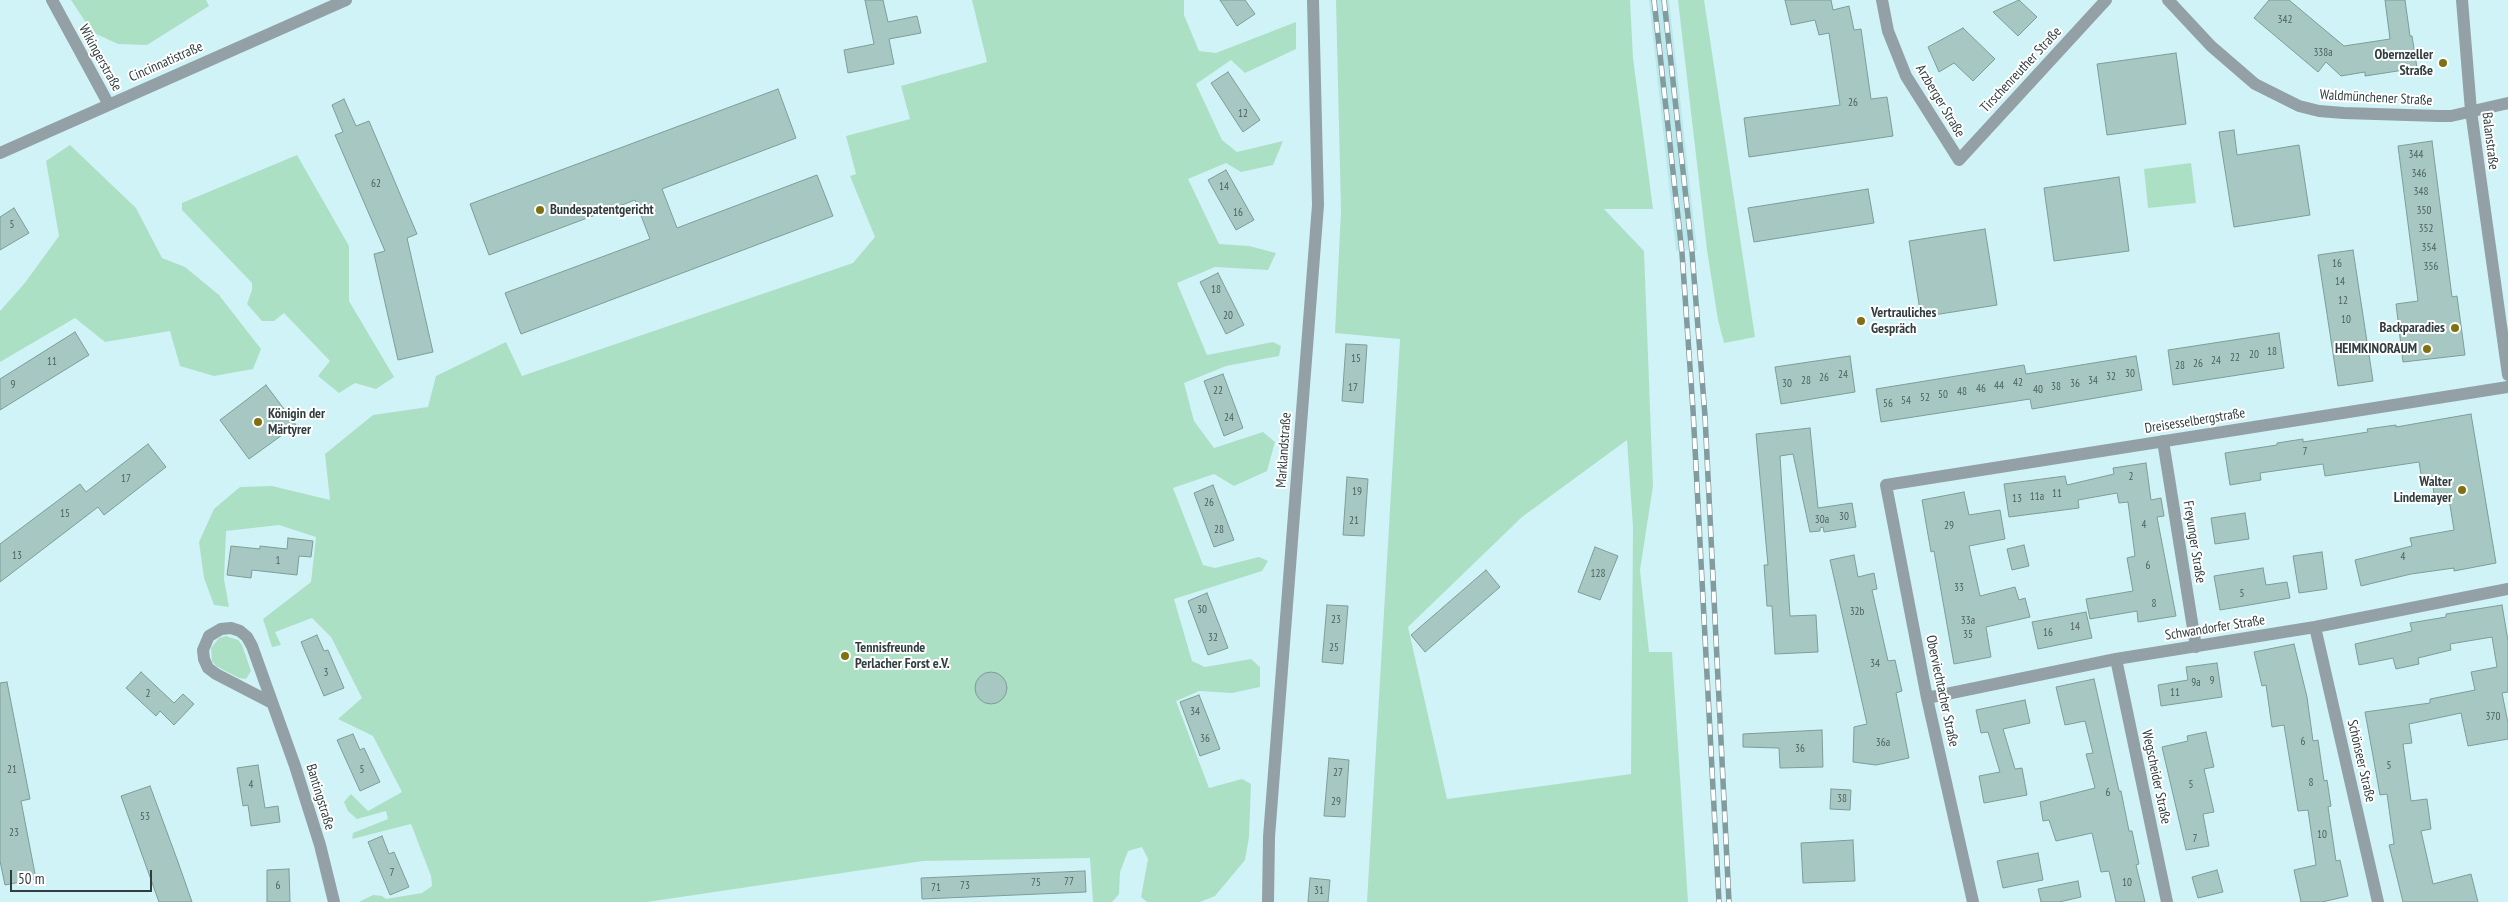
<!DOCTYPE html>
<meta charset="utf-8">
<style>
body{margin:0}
#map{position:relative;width:2508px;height:902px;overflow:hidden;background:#d0f3f7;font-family:"PT Sans Narrow",sans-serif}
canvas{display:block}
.scale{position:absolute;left:10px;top:870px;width:142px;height:22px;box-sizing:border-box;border:2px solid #303e40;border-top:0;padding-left:6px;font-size:15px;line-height:18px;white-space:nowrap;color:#303e40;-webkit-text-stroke:4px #fff;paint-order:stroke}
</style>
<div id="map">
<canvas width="2508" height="902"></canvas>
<div class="scale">50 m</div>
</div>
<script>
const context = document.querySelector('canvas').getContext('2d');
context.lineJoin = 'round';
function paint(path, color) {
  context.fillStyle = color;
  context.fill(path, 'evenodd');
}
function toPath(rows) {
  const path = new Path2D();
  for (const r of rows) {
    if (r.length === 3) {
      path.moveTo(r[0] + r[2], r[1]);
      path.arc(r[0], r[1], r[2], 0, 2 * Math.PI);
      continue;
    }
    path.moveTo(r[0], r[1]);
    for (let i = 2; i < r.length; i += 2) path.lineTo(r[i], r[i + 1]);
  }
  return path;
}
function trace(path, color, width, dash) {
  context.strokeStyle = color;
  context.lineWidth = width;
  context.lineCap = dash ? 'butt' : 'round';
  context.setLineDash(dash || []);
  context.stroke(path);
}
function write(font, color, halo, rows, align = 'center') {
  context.font = font + ' "PT Sans Narrow",sans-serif';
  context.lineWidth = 4;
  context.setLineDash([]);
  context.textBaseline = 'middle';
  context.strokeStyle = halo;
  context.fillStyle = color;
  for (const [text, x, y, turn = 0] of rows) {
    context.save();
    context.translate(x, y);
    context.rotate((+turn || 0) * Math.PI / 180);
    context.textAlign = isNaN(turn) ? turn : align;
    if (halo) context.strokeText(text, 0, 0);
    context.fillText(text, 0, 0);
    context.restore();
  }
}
const built = toPath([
 [1649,0,1669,0,1697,250,1676,251]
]);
const green = toPath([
 [71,0,206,0,209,6,147,45,118,44,92,32],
 [972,0,1184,0,1184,15,1199,51,1216,53,1296,22,1296,49,1245,73,1231,60,1196,84,1222,140,1237,152,1283,141,1273,165,1241,172,1226,163,1188,179,1219,244,1249,246,1276,253,1268,270,1215,267,1177,283,1207,355,1273,342,1281,346,1279,356,1226,366,1184,383,1194,421,1214,448,1263,432,1275,442,1267,471,1234,486,1214,474,1173,488,1203,565,1215,568,1259,557,1268,561,1262,571,1174,599,1192,661,1205,667,1251,659,1260,667,1260,687,1232,693,1199,691,1176,701,1209,788,1242,779,1251,784,1249,837,1245,860,1215,896,1200,902,1147,902,1141,897,1148,859,1142,847,1128,851,1120,872,1119,894,1112,902,1093,902,1090,858,923,861,647,902,359,902,373,895,382,896,386,899,422,893,432,886,431,876,411,824,352,839,353,833,388,819,386,811,357,819,348,811,344,802,351,794,368,811,402,792,373,736,338,719,362,698,331,637,312,618,275,632,281,645,272,647,263,619,311,582,316,537,279,525,226,531,224,579,229,607,214,605,204,578,199,542,214,509,240,487,272,486,330,500,325,454,373,415,428,407,436,376,506,342,522,376,853,263,875,237,850,176,856,174,846,136,910,119,901,86,987,62],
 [1336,0,1630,0,1633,58,1653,209,1604,209,1644,251,1653,486,1640,570,1649,652,1672,652,1688,902,1367,902,1400,339,1335,333,1341,211],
 [1627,440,1633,527,1631,774,1447,799,1408,627,1522,517],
 [1678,0,1704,0,1755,337,1724,343,1718,320,1707,250],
 [70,145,136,208,162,258,185,267,219,295,261,349,253,369,214,376,180,366,170,331,105,342,75,318,0,362,0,311,24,284,59,236,46,161],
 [297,155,349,246,349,301,394,377,376,389,355,383,339,393,318,376,330,361,284,313,274,321,262,321,247,304,252,290,252,283,182,210,182,203],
 [2191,163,2196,203,2148,208,2144,169],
 [226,636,238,640,242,645,251,671,246,679,239,678,216,666,212,661,211,648,219,638]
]);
const building = toPath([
 [865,0,883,0,888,22,917,16,921,33,889,39,894,64,848,73,844,50,874,44,865,0],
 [1220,0,1245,0,1255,14,1237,26,1220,0],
 [1785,0,1831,0,1833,10,1849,6,1854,30,1861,29,1871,99,1887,97,1893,136,1749,157,1744,118,1840,105,1829,33,1819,35,1815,20,1791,25,1785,0],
 [2019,0,2037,17,2018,36,1993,12,2019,0],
 [2269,0,2289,0,2344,46,2390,39,2385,0,2405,0,2410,36,2412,36,2417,68,2365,76,2365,72,2341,76,2326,62,2318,72,2254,18,2269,0],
 [1963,28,1995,59,1973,81,1954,63,1939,72,1928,47,1963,28],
 [2176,53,2186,124,2107,135,2097,64,2176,53],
 [1228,72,1260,120,1243,132,1211,83,1228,72],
 [778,89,796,138,662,189,677,228,817,175,833,216,521,334,505,293,650,239,635,200,489,255,470,204,778,89],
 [344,99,356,126,369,121,417,234,407,238,433,352,398,360,374,254,385,251,335,135,343,132,332,105,344,99],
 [2234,130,2237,155,2299,145,2310,215,2234,227,2219,132,2234,130],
 [2432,141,2452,297,2457,296,2465,355,2403,362,2396,304,2418,301,2398,146,2432,141],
 [1226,170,1254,220,1236,230,1208,180,1226,170],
 [2119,177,2129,251,2054,261,2044,188,2119,177],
 [1868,189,1874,223,1754,242,1748,208,1868,189],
 [14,208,29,233,0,250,0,217,14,208],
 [1985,229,1997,305,1921,317,1909,241,1985,229],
 [2353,250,2373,381,2338,386,2318,255,2353,250],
 [1218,273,1244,325,1226,334,1200,282,1218,273],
 [75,332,89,355,0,410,0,379,75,332],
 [2279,333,2284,368,2173,385,2168,350,2279,333],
 [1346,344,1367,345,1363,403,1342,401,1346,344],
 [1850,356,1855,392,1781,404,1775,367,1850,356],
 [2136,356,2142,390,2032,409,2030,399,1881,422,1876,389,2024,365,2026,374,2136,356],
 [1223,374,1243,428,1224,436,1204,381,1223,374],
 [266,385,296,425,249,459,220,420,266,385],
 [2471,414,2496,563,2454,571,2454,568,2411,574,2361,586,2355,560,2412,546,2410,538,2454,530,2448,493,2434,495,2432,478,2422,480,2419,462,2325,476,2323,464,2260,473,2261,480,2230,485,2225,453,2277,445,2277,443,2303,439,2303,442,2368,432,2367,429,2396,425,2396,427,2471,414],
 [1810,428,1818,508,1852,503,1856,527,1824,532,1823,527,1820,528,1820,531,1810,532,1793,454,1780,456,1790,616,1816,615,1818,652,1775,654,1772,606,1767,606,1764,565,1768,565,1756,434,1810,428],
 [148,444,166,467,104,515,98,507,0,582,0,544,80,484,86,492,148,444],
 [2146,463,2151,500,2161,498,2164,516,2157,517,2176,616,2138,622,2137,611,2090,619,2086,599,2133,591,2127,558,2135,556,2128,502,2119,503,2117,493,2078,500,2079,508,2009,517,2004,484,2065,476,2067,485,2114,474,2113,468,2146,463],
 [1347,477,1368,479,1364,536,1343,535,1347,477],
 [1213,485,1234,540,1214,547,1194,493,1213,485],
 [1964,492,1969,515,2000,510,2005,539,1969,546,1980,596,2015,587,2019,600,2025,598,2030,617,1986,627,1991,657,1954,664,1934,551,1931,552,1922,500,1964,492],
 [2245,513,2249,539,2215,544,2211,518,2245,513],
 [288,538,313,541,311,557,299,556,297,575,252,570,251,578,227,575,231,546,260,549,260,546,287,549,288,538],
 [2024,545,2029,566,2012,570,2007,549,2024,545],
 [1595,547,1618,556,1600,600,1578,592,1595,547],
 [2322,552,2327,589,2299,593,2293,556,2322,552],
 [1854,555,1858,577,1874,573,1877,589,1872,590,1888,661,1895,660,1902,691,1896,693,1909,758,1876,765,1853,762,1854,727,1867,724,1830,560,1854,555],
 [2263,568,2266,585,2287,582,2290,598,2220,610,2214,576,2263,568],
 [1486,570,1500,587,1425,652,1411,635,1486,570],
 [1207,593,1228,648,1208,655,1188,601,1207,593],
 [1327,605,1348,606,1343,664,1322,662,1327,605],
 [2502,605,2508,641,2508,692,2502,693,2508,723,2508,739,2468,746,2461,713,2409,724,2412,743,2403,744,2411,801,2427,799,2431,829,2421,831,2433,884,2471,874,2478,902,2403,902,2389,845,2394,844,2387,794,2380,795,2365,712,2430,703,2430,699,2475,690,2471,672,2497,667,2492,637,2450,644,2451,650,2418,658,2419,664,2396,669,2393,658,2359,665,2355,644,2412,631,2410,623,2446,617,2446,614,2502,605],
 [2086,612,2092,638,2038,649,2032,622,2086,612],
 [317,635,324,651,328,650,344,688,324,696,301,642,317,635],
 [2294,644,2307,697,2313,741,2318,740,2324,781,2327,780,2331,806,2328,807,2336,861,2340,860,2348,896,2322,902,2301,902,2294,870,2316,865,2308,810,2298,811,2284,725,2272,727,2266,685,2262,686,2254,652,2294,644],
 [2217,663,2222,697,2161,706,2158,685,2188,680,2186,667,2217,663],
 [141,672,174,703,183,694,194,704,174,725,160,711,156,716,126,688,141,672],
 [991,688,16],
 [2094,679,2119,791,2121,791,2129,831,2132,831,2139,864,2136,865,2145,902,2116,902,2109,871,2101,872,2092,833,2056,841,2049,820,2043,821,2040,802,2095,788,2086,754,2093,753,2085,721,2065,725,2056,687,2094,679],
 [7,682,30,799,21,801,36,879,5,885,0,861,0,683,7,682],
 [1199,695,1220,749,1200,756,1180,702,1199,695],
 [2025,700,2030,723,2003,729,2015,769,2022,768,2027,795,1984,803,1979,776,2000,772,1988,732,1981,733,1976,710,2025,700],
 [1822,730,1823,767,1780,768,1779,748,1743,747,1743,734,1822,730],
 [2206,732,2214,767,2204,769,2214,812,2203,814,2209,846,2186,850,2162,747,2188,741,2187,736,2206,732],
 [353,734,360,750,364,748,380,782,360,791,337,740,353,734],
 [1329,758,1349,760,1345,817,1324,816,1329,758],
 [258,765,265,808,278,806,280,822,251,826,248,805,243,806,237,768,258,765],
 [150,786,178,862,192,902,159,902,136,838,121,796,150,786],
 [1831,789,1851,790,1850,810,1830,809,1831,789],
 [382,836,389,854,394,852,409,887,390,895,368,842,382,836],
 [1853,840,1855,881,1803,883,1801,843,1853,840],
 [2038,853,2043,880,2003,888,1997,861,2038,853],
 [289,869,290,902,267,902,267,870,289,869],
 [2217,870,2223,892,2198,898,2192,877,2217,870],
 [1085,871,1086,892,922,899,921,878,1085,871],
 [1310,878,1330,880,1328,902,1308,902,1310,878],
 [2078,881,2081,897,2059,902,2041,902,2038,889,2078,881]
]);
const minor = toPath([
 [52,0,108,103],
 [1882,0,1888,31,1906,76,1959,160,2106,0],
 [2168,0,2211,46,2255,84,2299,106,2319,111,2344,113,2439,116,2451,116,2508,103],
 [2462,0,2471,111,2508,375],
 [0,153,346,0],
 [2163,441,2196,647],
 [2315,627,2378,902],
 [2116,659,2167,902],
 [1927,698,2116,659,2315,627,2508,589],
 [272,703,216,674,208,668,204,659,203,650,209,636,221,629,231,628,240,631,247,637,252,646,295,766,320,845,334,902],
 [1268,902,1269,837,1318,205,1313,0],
 [1973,902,1927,698,1886,485,2508,387]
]);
const rail = toPath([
 [1654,0,1682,253,1693,410,1719,902],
 [1664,0,1692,252,1705,416,1729,902]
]);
const markers = [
 [2443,63,5,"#7f7111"],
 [540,210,5,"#7f7111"],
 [1861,321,5,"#7f7111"],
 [2455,328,5,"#7f7111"],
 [2427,349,5,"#7f7111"],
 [258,422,5,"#7f7111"],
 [2462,490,5,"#7f7111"],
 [845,656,5,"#7f7111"]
];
const numberNames = [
 ["342",2285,20],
 ["338a",2323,53],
 ["26",1853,103],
 ["12",1243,114],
 ["344",2416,155],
 ["346",2419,174],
 ["62",376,184],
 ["14",1224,187],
 ["348",2421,192],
 ["350",2424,211],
 ["16",1238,213],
 ["5",12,225],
 ["352",2426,229],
 ["354",2429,248],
 ["16",2337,264],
 ["356",2431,267],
 ["14",2340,282],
 ["18",1216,290],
 ["12",2343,301],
 ["20",1228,316],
 ["10",2346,320],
 ["18",2272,352],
 ["20",2254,355],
 ["22",2235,358],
 ["15",1356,359],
 ["24",2216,361],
 ["11",52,362],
 ["26",2198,364],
 ["28",2180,366],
 ["30",2130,374],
 ["24",1843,375],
 ["32",2111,377],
 ["26",1824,378],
 ["28",1806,381],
 ["34",2093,381],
 ["42",2018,383],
 ["30",1787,384],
 ["36",2075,384],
 ["9",13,385],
 ["44",1999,386],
 ["38",2056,387],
 ["17",1353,388],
 ["46",1981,389],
 ["40",2038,390],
 ["22",1218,391],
 ["48",1962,392],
 ["50",1943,395],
 ["52",1925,398],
 ["54",1906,401],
 ["56",1888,404],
 ["24",1229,418],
 ["7",2305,452],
 ["2",2131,477],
 ["17",126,479],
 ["19",1357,492],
 ["11",2057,494],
 ["11a",2037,497],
 ["13",2017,499],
 ["26",1209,503],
 ["15",65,514],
 ["30",1844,517],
 ["30a",1822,520],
 ["21",1354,521],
 ["4",2144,525],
 ["29",1949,526],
 ["28",1219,530],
 ["13",17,556],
 ["4",2403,557],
 ["1",278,561],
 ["6",2148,566],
 ["128",1598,574],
 ["33",1959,588],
 ["5",2242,594],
 ["8",2154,604],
 ["30",1202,610],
 ["32b",1857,612],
 ["23",1336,620],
 ["33a",1968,621],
 ["14",2075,627],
 ["16",2048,633],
 ["35",1968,635],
 ["32",1213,638],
 ["25",1334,648],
 ["34",1875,664],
 ["3",326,673],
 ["9",2212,681],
 ["9a",2196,683],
 ["11",2175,693],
 ["2",148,694],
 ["34",1195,712],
 ["370",2493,717],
 ["36",1205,739],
 ["6",2303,742],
 ["36a",1883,743],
 ["36",1800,749],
 ["5",2389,766],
 ["21",12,770],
 ["5",362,770],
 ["27",1338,773],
 ["8",2311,783],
 ["4",251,785],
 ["5",2191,785],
 ["6",2108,793],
 ["38",1842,799],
 ["29",1336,802],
 ["53",145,817],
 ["23",14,833],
 ["10",2322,835],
 ["7",2195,839],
 ["7",392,873],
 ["77",1069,882],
 ["75",1036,883],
 ["10",2127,883],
 ["6",278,886],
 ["73",965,886],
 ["71",936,888],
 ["31",1319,891]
];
const poiNames = [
 ["Obernzeller",2433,55],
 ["Straße",2433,71],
 ["Bundespatentgericht",550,210,"left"],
 ["Vertrauliches",1871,313,"left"],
 ["Gespräch",1871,329,"left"],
 ["Backparadies",2445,328],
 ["HEIMKINORAUM",2417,349],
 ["Königin der",268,414,"left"],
 ["Märtyrer",268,430,"left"],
 ["Walter",2452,482],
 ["Lindemayer",2452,498],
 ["Tennisfreunde",855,648,"left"],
 ["Perlacher Forst e.V.",855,664,"left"]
];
const streetNames = [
 ["Wikingerstraße",100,58,61],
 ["Cincinnatistraße",166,62,-24],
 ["Tirschenreuther Straße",2021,70,-47],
 ["Waldmünchener Straße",2376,98,3],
 ["Arzberger Straße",1940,101,59],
 ["Balanstraße",2490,141,83],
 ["Dreisesselbergstraße",2195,421,-9],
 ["Marklandstraße",1284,450,-86],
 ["Freyunger Straße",2194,542,81],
 ["Schwandorfer Straße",2215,628,-9],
 ["Oberviechtacher Straße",1942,691,78],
 ["Schönseer Straße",2361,761,77],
 ["Wegscheider Straße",2156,777,78],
 ["Bantingstraße",320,797,73]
];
paint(built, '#bbe8ec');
paint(green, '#ace0c5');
paint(building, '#a7c8c2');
trace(building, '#7d9d97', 1);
trace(minor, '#93a0a5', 12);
trace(rail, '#829b9e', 5.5);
trace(rail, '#fff', 4, [11]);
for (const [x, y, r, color] of markers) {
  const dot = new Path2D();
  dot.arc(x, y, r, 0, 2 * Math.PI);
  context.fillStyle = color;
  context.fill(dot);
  trace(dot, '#fff', 2);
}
write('11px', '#4e6060', null, numberNames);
write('bold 14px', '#303e40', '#fff', poiNames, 'right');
write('14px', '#303e40', '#fff', streetNames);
</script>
